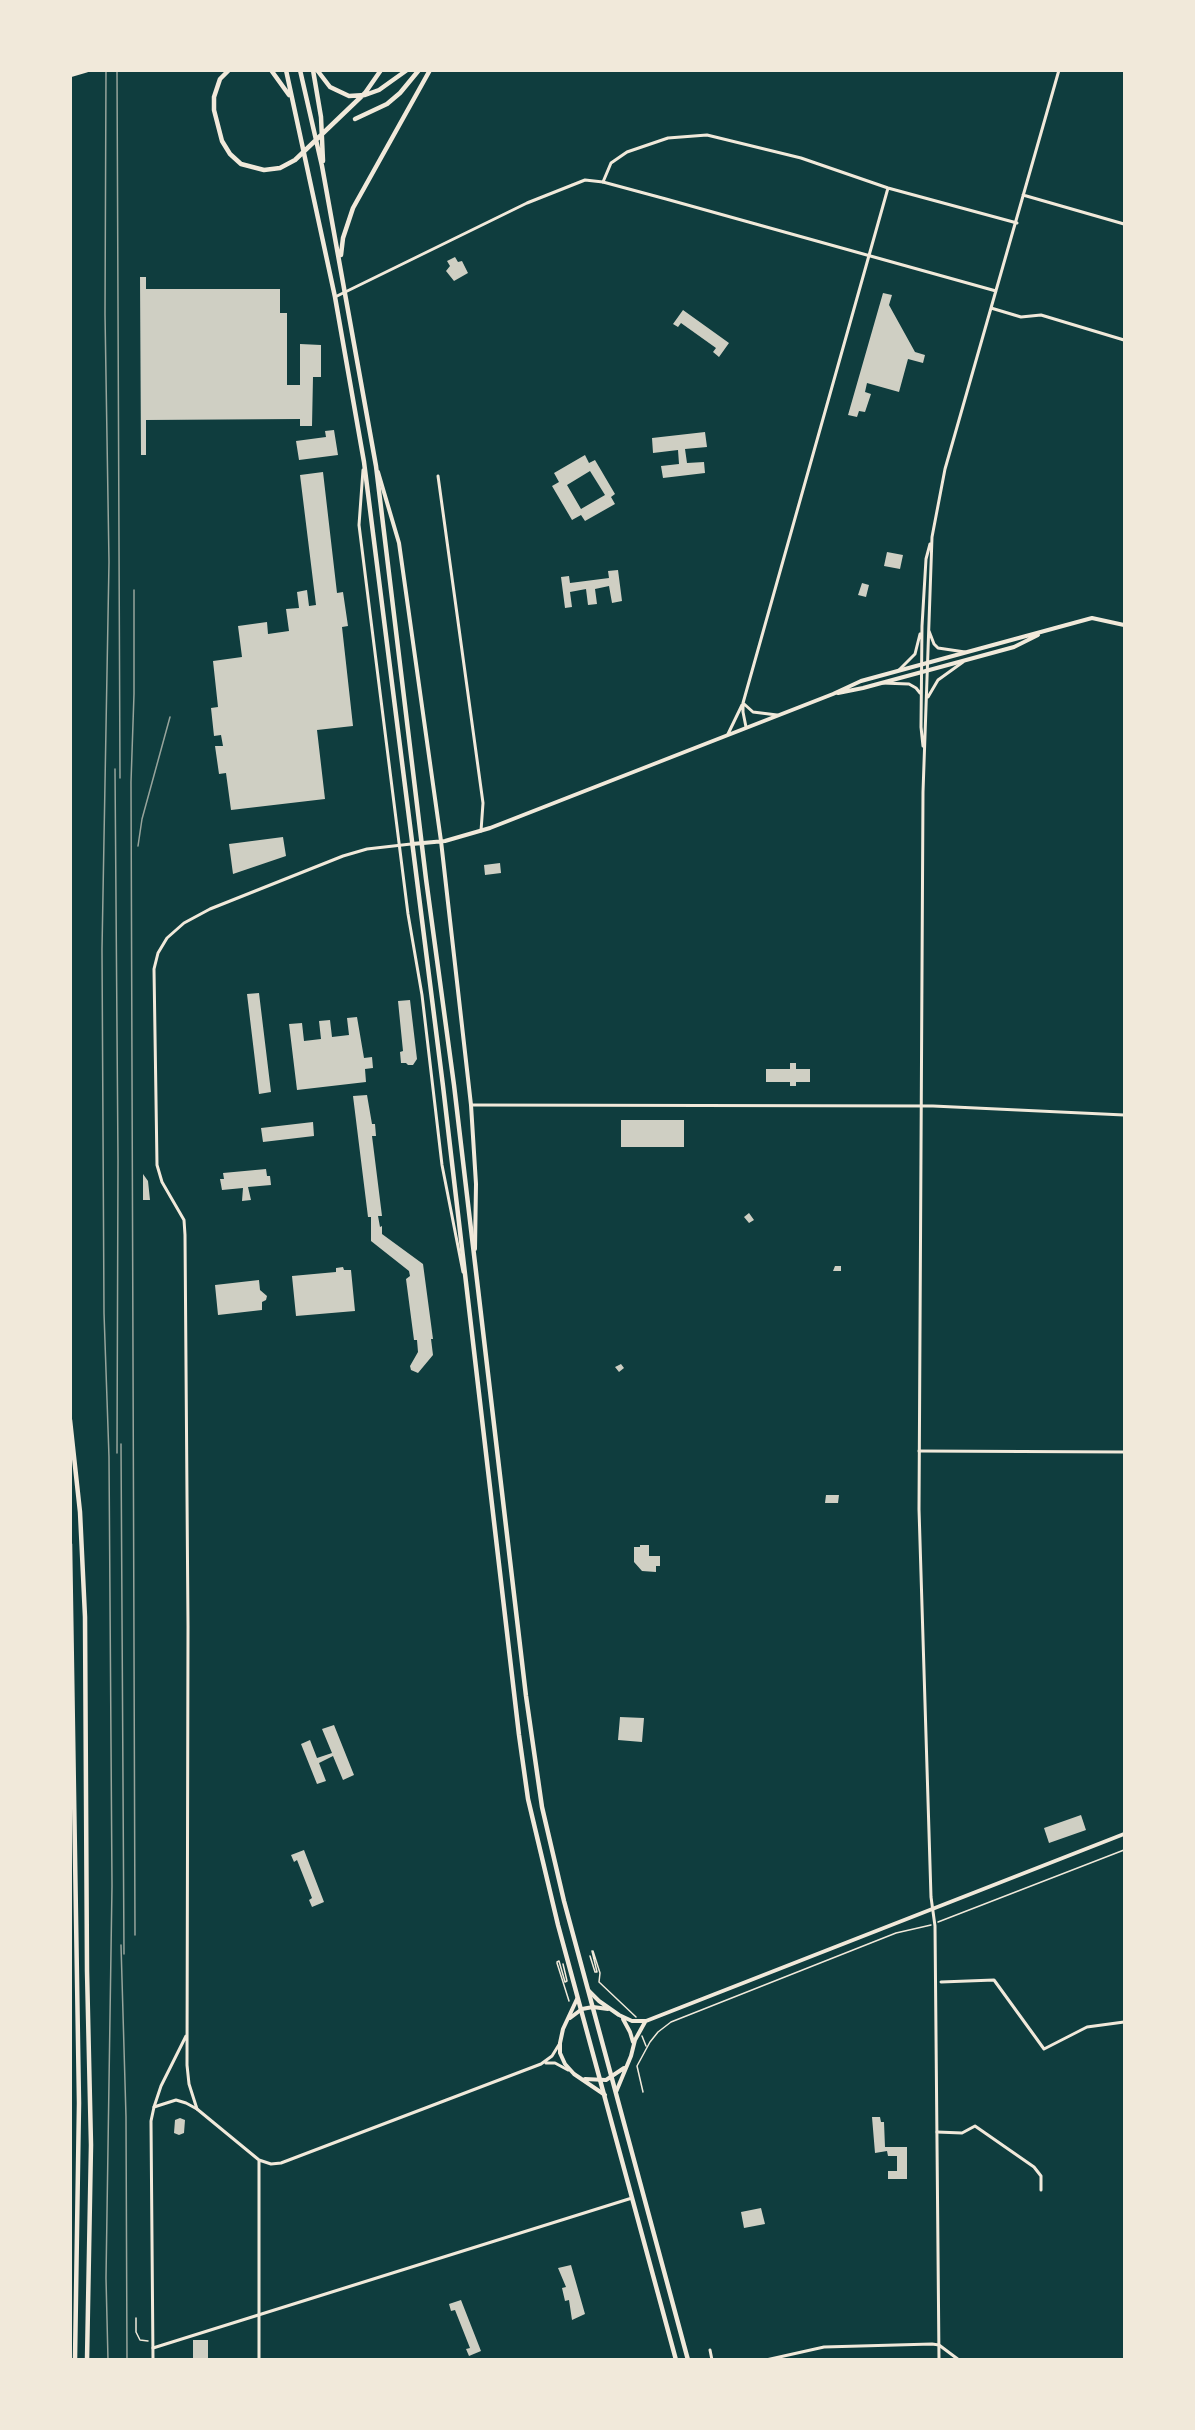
<!DOCTYPE html>
<style>
body{margin:0}
#map{position:relative;width:1195px;height:2430px;overflow:hidden;background:#0f3d3e;font-family:Overpass,sans-serif}
canvas{display:block}
.frame{position:absolute;inset:0;border:72px solid #f1e9da;pointer-events:none}
</style>
<div id="map">
<canvas width="1195" height="2430"></canvas>
<div class="frame"></div>
</div>
<script>
const context = document.querySelector('canvas').getContext('2d');
context.lineJoin = 'round';
function paint(path, color) {
  context.fillStyle = color;
  context.fill(path, 'evenodd');
}
function toPath(rows) {
  const path = new Path2D();
  for (const r of rows) {
    path.moveTo(r[0], r[1]);
    for (let i = 2; i < r.length; i += 2) path.lineTo(r[i], r[i + 1]);
  }
  return path;
}
function trace(path, color, width, dash) {
  context.strokeStyle = color;
  context.lineWidth = width;
  context.lineCap = dash ? 'butt' : 'round';
  context.setLineDash(dash || []);
  context.stroke(path);
}
const building = toPath([
 [455,257,458,262,462,261,468,273,454,281,446,271,450,266,447,261],
 [140,277,146,277,146,289,280,289,280,313,287,313,287,385,300,385,300,344,321,345,321,377,313,377,312,426,300,426,300,419,146,420,146,455,141,455],
 [883,293,892,295,889,305,915,352,925,355,923,363,908,359,899,392,867,383,865,392,871,394,865,412,859,411,857,417,848,415],
 [683,310,729,343,719,357,713,352,716,348,681,323,678,327,673,324],
 [334,430,338,455,299,460,296,441,326,437,325,431],
 [705,432,707,447,685,449,687,463,704,462,705,473,663,478,661,466,679,464,678,450,653,453,652,438],
 [585,455,589,463,595,460,615,494,611,497,615,504,585,521,581,515,572,520,552,486,559,482,554,473],
 [590,471,605,495,581,509,567,485],
 [323,472,337,593,343,592,348,626,342,627,353,726,317,730,325,799,231,810,226,773,219,774,215,746,223,746,221,735,214,736,211,708,218,707,213,661,242,657,238,626,267,622,268,634,289,631,286,609,299,608,297,592,307,590,309,606,316,605,300,475],
 [887,552,903,555,900,569,884,566],
 [618,570,622,601,612,603,609,586,595,589,597,604,588,605,586,589,570,592,572,607,565,608,561,577,569,576,570,583,609,578,608,571],
 [862,583,869,585,866,597,858,595],
 [283,837,286,856,233,874,229,844],
 [500,863,501,873,485,875,484,865],
 [259,993,271,1092,259,1094,247,994],
 [410,1000,417,1059,413,1065,408,1065,406,1063,401,1063,400,1052,403,1051,398,1001],
 [357,1017,364,1058,372,1057,373,1068,365,1069,366,1082,297,1090,289,1024,302,1023,304,1041,321,1039,319,1021,330,1020,332,1037,349,1035,347,1018],
 [790,1063,796,1063,796,1069,810,1069,810,1082,796,1082,796,1086,790,1086,790,1082,766,1082,766,1069,790,1069],
 [367,1095,372,1124,375,1124,376,1136,372,1136,382,1216,378,1216,380,1227,382,1226,382,1234,423,1264,433,1339,431,1339,433,1355,418,1373,411,1370,410,1366,418,1352,417,1340,414,1340,406,1279,410,1276,409,1271,371,1241,371,1217,368,1217,353,1096],
 [621,1120,684,1120,684,1147,621,1147],
 [313,1122,314,1136,263,1142,261,1128],
 [266,1169,267,1176,270,1176,271,1185,248,1187,251,1200,242,1201,243,1188,222,1190,220,1179,224,1179,223,1173],
 [143,1174,148,1181,150,1200,143,1200],
 [749,1213,754,1220,749,1223,744,1217],
 [835,1266,841,1266,841,1271,833,1271],
 [343,1267,344,1270,351,1270,355,1311,296,1316,292,1276,336,1272,336,1268],
 [259,1280,260,1290,267,1296,266,1300,262,1302,262,1310,218,1315,215,1285],
 [621,1364,624,1368,619,1372,615,1367],
 [826,1495,839,1495,838,1503,825,1503],
 [640,1545,649,1545,649,1556,660,1556,660,1566,656,1566,656,1572,642,1571,634,1562,634,1547,640,1547],
 [620,1717,644,1718,642,1742,618,1740],
 [334,1725,354,1775,343,1780,333,1756,319,1763,326,1781,317,1784,301,1744,310,1740,317,1758,332,1753,322,1729],
 [1081,1815,1086,1830,1049,1843,1044,1828],
 [304,1850,324,1902,312,1907,309,1900,312,1898,297,1860,294,1862,291,1855],
 [872,2117,880,2117,881,2122,884,2122,885,2147,907,2147,907,2179,888,2179,888,2171,897,2171,897,2156,888,2156,887,2151,875,2153],
 [180,2118,185,2120,184,2133,179,2135,174,2133,175,2120],
 [761,2208,765,2224,744,2228,741,2212],
 [571,2265,585,2314,572,2320,569,2300,565,2301,562,2288,566,2287,558,2268],
 [461,2300,481,2351,469,2356,466,2349,470,2348,455,2310,451,2311,449,2304],
 [193,2340,208,2340,208,2360,193,2360]
]);
const path = toPath([
 [938,1922,1124,1850],
 [593,1951,600,1973,599,1982,636,2017],
 [590,1956,595,1972,597,1972,592,1951],
 [557,1962,559,1961,565,1982,567,1981,563,1964],
 [557,1963,569,2001],
 [642,2036,646,2046],
 [643,2092,637,2066,650,2042,658,2032,671,2022,896,1933,931,1925],
 [136,2318,136,2332,140,2340,148,2341]
]);
const minor = toPath([
 [603,182,611,163,627,152,668,138,707,135,801,158,888,188,1017,223],
 [438,476,483,803,481,831],
 [743,703,753,712,777,715],
 [746,727,743,712,743,703,888,188],
 [728,734,742,705],
 [919,1451,1124,1452],
 [941,1982,994,1980,1044,2049,1087,2027,1124,2022],
 [154,2107,161,2086,186,2036],
 [197,2109,189,2084,187,2065,188,1626,185,1235,184,1220,162,1182,157,1165,154,969,158,953,167,938,184,923,210,909,343,856,367,849,411,844],
 [937,2132,962,2133,975,2126,1034,2167,1041,2176,1041,2190],
 [153,2348,632,2198],
 [710,2350,712,2360],
 [766,2360,824,2347,932,2344,939,2345]
]);
const tertiary = toPath([
 [1023,195,1124,224],
 [335,297,527,203,585,180,603,182,666,199,996,291],
 [991,308,1021,317,1041,315,1124,340],
 [363,470,359,525,370,613,408,914,422,995,442,1165,463,1272],
 [932,537,923,792,919,1509,931,1897,935,1926,939,2360],
 [932,537,945,469,1059,70],
 [929,631,934,644,938,648,965,652],
 [899,670,915,654,920,634],
 [882,683,909,684,916,688,920,693],
 [928,697,938,680,963,662],
 [923,746,921,727,922,626,926,559,930,544],
 [471,1105,933,1106,1124,1115],
 [546,2063,555,2063,568,2070],
 [939,2345,959,2360],
 [153,2360,151,2121,154,2107,176,2100,186,2103,197,2109,259,2160,271,2164,281,2163,541,2064,552,2056,560,2043],
 [259,2360,259,2160]
]);
const secondary = toPath([
 [378,472,399,543,441,841,471,1105,476,1184,475,1249],
 [838,693,863,688,1014,647,1038,635],
 [412,844,445,841,490,828,833,694,861,681,1092,618,1124,625],
 [589,1991,599,2001,619,2015,632,2021,646,2021,1124,1834],
 [577,1999,563,2029,560,2043,560,2053,565,2064,574,2074,605,2095],
 [570,2018,582,2009,593,2007,608,2009],
 [623,2019,630,2032,633,2042],
 [585,2079,606,2080,624,2068],
 [616,2092,631,2056,635,2040,645,2022]
]);
const primary = toPath([
 [229,70,220,79,214,97,214,110,222,141,230,154,241,164,264,170,280,168,295,160,365,93,381,70],
 [271,70,289,95],
 [286,70,335,297,364,462,443,1086,519,1735,528,1799,558,1925,676,2360],
 [300,70,322,166,376,466,426,879,454,1085,526,1696,542,1807,564,1901,688,2360],
 [313,70,321,117,323,161],
 [317,70,330,87,349,96,365,95,379,90,407,70],
 [355,119,387,104,400,93,419,70],
 [341,255,343,238,353,208,430,70],
 [70,1420,80,1512,85,1617,87,1971,91,2145,87,2360],
 [70,1544,79,2103,75,2360]
]);
const trunk = toPath([
 [70,75,87,70]
]);
const rail = toPath([
 [106,70,105,314,109,562,102,949,104,1313,109,1457,112,1886,106,2278,108,2360],
 [117,70,120,778],
 [134,590,134,694,131,782,135,1935],
 [115,769,118,1160,117,1453],
 [138,846,142,819,170,717],
 [121,1444,124,1954],
 [121,1945,126,2117,127,2360]
]);
paint(building, '#cfcfc3');
trace(path, '#f1e9da', 1.5);
trace(minor, '#f1e9da', 3);
trace(tertiary, '#f1e9da', 3);
trace(secondary, '#f1e9da', 4);
trace(primary, '#f1e9da', 4.5);
trace(trunk, '#f1e9da', 4.5);
trace(rail, '#97a49c', 1.5);
</script>
